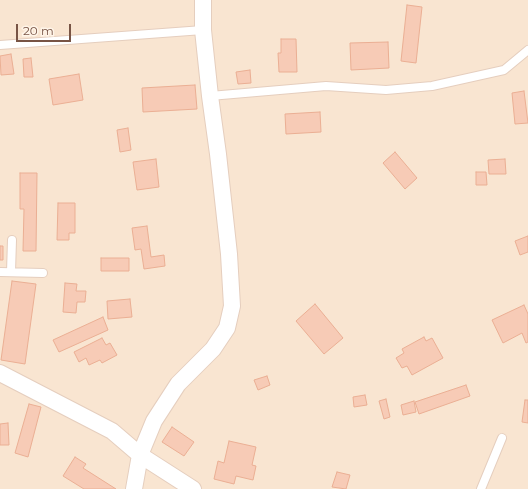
<!DOCTYPE html>
<style>
body{margin:0}
#map{position:relative;width:528px;height:489px;overflow:hidden;background:#fef1e1;font-family:Montserrat,sans-serif}
canvas{display:block}
.scale{position:absolute;left:16px;top:24px;width:55px;height:18px;box-sizing:border-box;border:2px solid #785445;border-top:0;padding-left:5px;font-size:12px;line-height:14px;white-space:nowrap;color:#785445;-webkit-text-stroke:3px #fff5e9;paint-order:stroke}
</style>
<div id="map">
<canvas width="528" height="489"></canvas>
<div class="scale">20 m</div>
</div>
<script>
const context = document.querySelector('canvas').getContext('2d');
context.lineJoin = 'round';
function paint(path, color) {
  context.fillStyle = color;
  context.fill(path, 'evenodd');
}
function toPath(rows) {
  const path = new Path2D();
  for (const r of rows) {
    path.moveTo(r[0], r[1]);
    for (let i = 2; i < r.length; i += 2) path.lineTo(r[i], r[i + 1]);
  }
  return path;
}
function trace(path, color, width, dash) {
  context.strokeStyle = color;
  context.lineWidth = width;
  context.lineCap = dash ? 'butt' : 'round';
  context.setLineDash(dash || []);
  context.stroke(path);
}
const residential = toPath([
 [0,0,528,0,528,489,0,489]
]);
const building = toPath([
 [407,5,422,7,416,63,401,61,407,5],
 [281,39,296,39,297,72,279,72,278,53,281,53,281,39],
 [388,42,389,68,351,70,350,43,388,42],
 [11,54,14,74,1,75,0,56,11,54],
 [31,58,33,77,24,77,23,59,31,58],
 [250,70,251,83,238,84,236,72,250,70],
 [79,74,83,100,53,105,49,79,79,74],
 [195,85,197,109,143,112,142,88,195,85],
 [524,91,528,123,515,124,512,93,524,91],
 [320,112,321,132,286,134,285,114,320,112],
 [128,128,131,150,120,152,117,130,128,128],
 [395,152,417,178,405,189,383,163,395,152],
 [156,159,159,187,137,190,133,162,156,159],
 [505,159,506,174,489,174,488,160,505,159],
 [476,172,486,172,487,185,476,185,476,172],
 [20,173,37,173,36,251,23,251,24,209,20,209,20,173],
 [58,203,75,203,75,233,69,233,69,240,57,240,58,203],
 [147,226,151,257,164,255,165,266,144,269,141,249,135,250,132,228,147,226],
 [528,236,528,252,520,255,515,241,528,236],
 [0,246,3,246,3,260,0,260,0,246],
 [101,258,129,258,129,271,101,271,101,258],
 [12,281,36,284,25,364,1,360,12,281],
 [65,283,77,284,76,291,86,291,85,302,77,302,76,313,63,312,65,283],
 [130,299,132,317,108,319,107,301,130,299],
 [315,304,343,338,324,354,296,321,315,304],
 [524,305,528,314,528,342,526,343,522,333,503,343,492,320,524,305],
 [103,317,108,330,59,352,53,340,103,317],
 [424,337,426,341,432,338,443,358,412,375,407,366,402,368,396,358,404,353,402,349,424,337],
 [102,338,106,345,110,343,117,355,102,363,100,360,89,365,86,358,79,362,74,352,102,338],
 [267,376,270,385,258,390,254,380,267,376],
 [466,385,470,396,419,414,415,402,466,385],
 [365,395,367,405,354,407,353,397,365,395],
 [386,399,390,417,384,419,379,401,386,399],
 [525,400,528,400,528,423,522,422,525,400],
 [414,401,416,412,403,415,401,405,414,401],
 [29,404,41,407,28,457,15,453,29,404],
 [8,423,9,445,0,445,0,424,8,423],
 [172,427,194,442,184,456,162,442,172,427],
 [229,441,256,447,252,465,256,466,253,480,236,476,234,484,214,479,218,461,224,463,229,441],
 [75,457,86,464,83,468,116,489,84,489,63,476,75,457],
 [337,472,350,475,346,489,332,487,337,472]
]);
const lane = toPath([
 [0,45,203,30],
 [210,96,326,86,386,90,432,86,504,70,528,50],
 [0,272,43,273],
 [11,272,12,240],
 [481,489,502,438]
]);
const street = toPath([
 [0,373,112,431,140,455,193,489],
 [134,489,140,455,154,421,178,384,213,349,227,328,232,306,229,254,218,154,210,96,203,30,203,0]
]);
paint(residential, '#f9e5d1');
paint(building, '#f7cbb6');
trace(building, '#ebaf94', 1);
trace(lane, '#e5cebe', 10);
trace(street, '#e5cebe', 18);
trace(lane, '#fff', 8);
trace(street, '#fff', 16);
</script>
